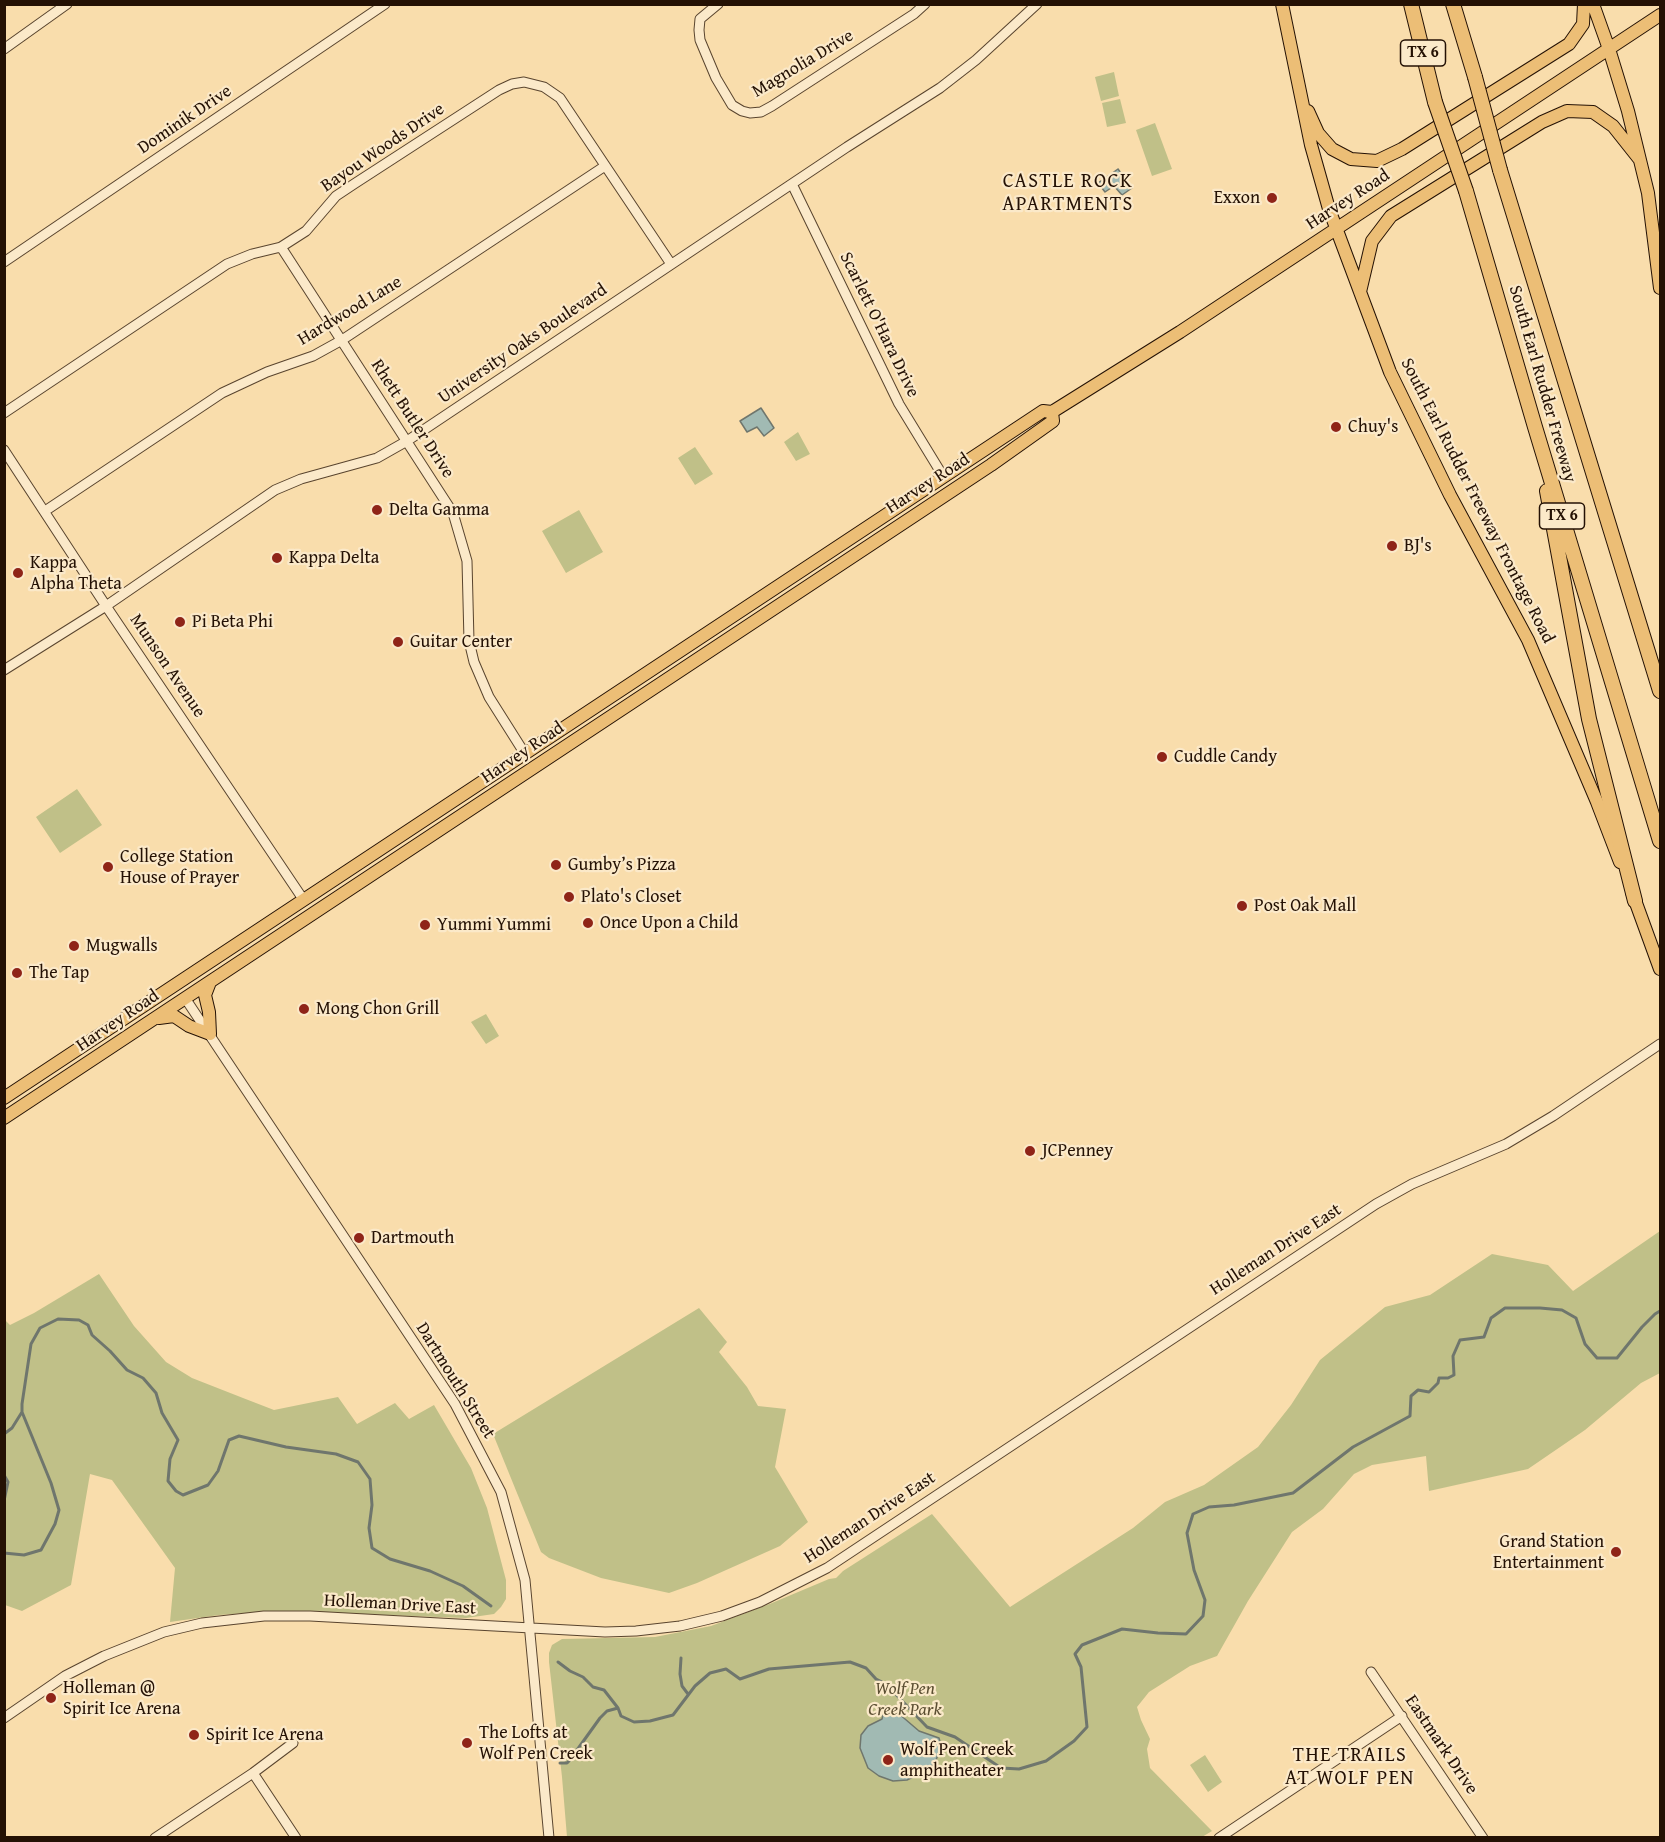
<!DOCTYPE html>
<meta charset="utf-8">
<style>
body{margin:0}
#map{position:relative;width:1665px;height:1842px;overflow:hidden;background:#f9ddac;font-family:"Gentium Book Plus",serif}
canvas{display:block}
.frame{position:absolute;inset:0;border:6px solid #241104;pointer-events:none}
</style>
<div id="map">
<canvas width="1665" height="1842"></canvas>
<div class="frame"></div>
</div>
<script>
const context = document.querySelector('canvas').getContext('2d');
context.lineJoin = 'round';
function paint(path, color) {
  context.fillStyle = color;
  context.fill(path, 'evenodd');
}
function toPath(rows) {
  const path = new Path2D();
  for (const r of rows) {
    path.moveTo(r[0], r[1]);
    for (let i = 2; i < r.length; i += 2) path.lineTo(r[i], r[i + 1]);
  }
  return path;
}
function trace(path, color, width, dash) {
  context.strokeStyle = color;
  context.lineWidth = width;
  context.lineCap = dash ? 'butt' : 'round';
  context.setLineDash(dash || []);
  context.stroke(path);
}
function write(font, color, halo, rows, align = 'center') {
  context.font = font + ' "Gentium Book Plus",serif';
  context.lineWidth = 4.5;
  context.setLineDash([]);
  context.textBaseline = 'middle';
  context.strokeStyle = halo;
  context.fillStyle = color;
  for (const [text, x, y, turn = 0] of rows) {
    context.save();
    context.translate(x, y);
    context.rotate((+turn || 0) * Math.PI / 180);
    context.textAlign = isNaN(turn) ? turn : align;
    if (halo) context.strokeText(text, 0, 0);
    context.fillText(text, 0, 0);
    context.restore();
  }
}
const green = toPath([
 [1114,72,1119,96,1101,101,1095,77],
 [1120,99,1126,123,1107,127,1102,103],
 [1155,123,1172,169,1152,176,1136,130],
 [798,432,810,454,796,461,784,442],
 [695,447,713,474,695,485,678,458],
 [579,510,603,552,566,573,542,531],
 [77,789,102,825,60,853,36,817],
 [486,1014,499,1036,486,1044,471,1022],
 [1660,1231,1660,1373,1641,1383,1585,1430,1528,1469,1429,1491,1426,1456,1372,1465,1354,1474,1323,1509,1292,1532,1248,1601,1217,1656,1190,1666,1149,1692,1137,1707,1141,1720,1150,1739,1147,1749,1150,1768,1212,1831,1202,1837,567,1837,562,1777,549,1662,549,1653,552,1645,562,1639,655,1637,711,1626,772,1603,829,1579,836,1578,843,1571,932,1514,1010,1607,1133,1528,1165,1502,1204,1485,1258,1447,1291,1405,1320,1360,1385,1307,1430,1295,1492,1254,1548,1265,1573,1291],
 [99,1274,134,1326,166,1362,192,1378,243,1398,274,1410,338,1397,357,1424,395,1403,409,1419,434,1405,471,1468,487,1508,506,1580,506,1599,501,1607,494,1614,466,1618,275,1611,219,1615,170,1622,175,1568,112,1480,90,1474,71,1585,22,1611,5,1605,4,1319,10,1325,34,1313],
 [699,1308,727,1342,719,1352,747,1387,758,1406,786,1409,775,1467,808,1522,780,1546,697,1583,669,1593,601,1578,549,1558,541,1552,493,1434],
 [1205,1755,1222,1782,1208,1792,1190,1765]
]);
const water = toPath([
 [1118,169,1132,188,1122,195,1114,186,1105,192,1098,183,1118,169],
 [761,408,774,428,764,436,757,427,747,432,740,421,761,408],
 [885,1706,898,1713,919,1731,939,1738,941,1746,935,1763,923,1772,907,1780,893,1781,879,1776,868,1768,860,1748,861,1735,868,1726,882,1719,885,1706]
]);
const stream = toPath([
 [4,1434,12,1428,22,1412],
 [4,1475,8,1482,4,1501],
 [4,1553,24,1555,41,1550,55,1524,59,1510,51,1483,22,1412,22,1404,31,1344,40,1328,58,1319,79,1320,88,1325,92,1335,110,1351,127,1370,143,1378,156,1393,162,1413,178,1440,170,1459,168,1481,176,1491,183,1495,208,1485,218,1471,229,1440,239,1436,286,1447,336,1454,358,1462,370,1479,372,1505,369,1528,372,1548,390,1559,430,1571,463,1586,491,1606],
 [681,1658,680,1674,682,1686,688,1694],
 [558,1662,570,1671,583,1677,593,1687,604,1690,618,1708,621,1716,634,1722,650,1721,673,1715,695,1686,710,1673,726,1669,740,1679,769,1669,850,1662,866,1668,876,1679,886,1684,927,1727,955,1737,1001,1768,1019,1769,1046,1761,1074,1741,1087,1727,1081,1667,1075,1654,1082,1645,1122,1629,1158,1633,1186,1634,1203,1616,1205,1600,1194,1570,1187,1533,1193,1514,1209,1507,1234,1505,1293,1493,1353,1447,1410,1416,1411,1396,1418,1390,1429,1392,1438,1383,1439,1378,1448,1378,1454,1375,1453,1356,1460,1340,1484,1337,1491,1318,1505,1308,1540,1308,1562,1310,1576,1318,1585,1344,1597,1358,1617,1358,1642,1327,1655,1314,1660,1311],
 [577,1750,600,1718,607,1711,618,1708],
 [560,1763,567,1763,574,1756]
]);
const minor = toPath([
 [718,4,700,19,699,30,700,40,716,78,732,105,742,111,750,113,761,112,772,106,914,14,925,4],
 [4,49,67,4],
 [792,184,899,404,943,476],
 [281,247,453,513,467,561,469,641,474,662,489,697,525,754],
 [4,262,385,4],
 [4,413,227,264,252,254,281,247,306,231,336,196,354,184,499,90,512,84,524,82,544,87,560,98,671,264],
 [4,450,106,606,303,899],
 [45,511,222,393,267,372,313,356,342,340,605,166],
 [4,670,106,606,275,490,301,479,377,458,407,441,847,147,940,88,976,60,1037,4],
 [185,998,455,1404,501,1492,525,1580,549,1838],
 [1371,1672,1483,1838],
 [4,1718,65,1676,104,1656,164,1632,202,1623,264,1616,310,1616,605,1632,636,1631,680,1626,722,1616,760,1602,827,1568,1376,1204,1412,1184,1506,1144,1553,1116,1660,1044],
 [253,1773,296,1838],
 [155,1838,253,1773,293,1743],
 [1219,1838,1402,1716]
]);
const major = toPath([
 [1282,4,1311,145,1329,209,1390,372,1450,495,1528,640,1597,802,1620,862],
 [1593,4,1609,49,1628,111,1648,193,1660,288],
 [1308,111,1318,133,1332,149,1351,159,1377,161,1402,149,1569,44,1583,24,1584,4],
 [1360,292,1372,241,1391,216,1542,122,1567,111,1593,112,1613,126,1640,160],
 [1632,892,1660,969],
 [159,1018,174,1016,189,1026,210,1034,209,1012,205,995,210,982],
 [4,1098,1043,411,1052,412,1180,332,1660,15],
 [4,1118,991,465,1053,421,1052,412]
]);
const highway = toPath([
 [1411,4,1435,102],
 [1453,4,1475,77],
 [1500,170,1660,691],
 [1466,191,1535,427,1660,841],
 [1547,491,1589,719,1635,901]
]);
const highwayBridge = toPath([
 [1475,77,1500,170],
 [1435,102,1466,191]
]);
const markers = [
 [1272,198,6,"#8f2418"],
 [1336,427,6,"#8f2418"],
 [377,510,6,"#8f2418"],
 [1392,546,6,"#8f2418"],
 [277,558,6,"#8f2418"],
 [18,573,6,"#8f2418"],
 [180,622,6,"#8f2418"],
 [398,642,6,"#8f2418"],
 [1162,757,6,"#8f2418"],
 [556,865,6,"#8f2418"],
 [108,867,6,"#8f2418"],
 [569,897,6,"#8f2418"],
 [1242,906,6,"#8f2418"],
 [588,923,6,"#8f2418"],
 [425,925,6,"#8f2418"],
 [74,946,6,"#8f2418"],
 [17,973,6,"#8f2418"],
 [304,1009,6,"#8f2418"],
 [1030,1151,6,"#8f2418"],
 [359,1238,6,"#8f2418"],
 [1616,1552,6,"#8f2418"],
 [51,1698,6,"#8f2418"],
 [194,1735,6,"#8f2418"],
 [467,1743,6,"#8f2418"],
 [888,1760,6,"#8f2418"]
];
const shields = [
 [1423,53,45],
 [1562,516,45]
];
const shieldNames = [
 ["TX 6",1423,53],
 ["TX 6",1562,516]
];
const streetNames = [
 ["Magnolia Drive",803,64,-31],
 ["Dominik Drive",185,120,-34],
 ["Bayou Woods Drive",383,148,-34],
 ["Harvey Road",1348,200,-33],
 ["Hardwood Lane",350,311,-31],
 ["Scarlett O'Hara Drive",879,325,64],
 ["University Oaks Boulevard",523,344,-34],
 ["South Earl Rudder Freeway",1542,384,74],
 ["Rhett Butler Drive",412,419,57],
 ["Harvey Road",928,484,-33],
 ["South Earl Rudder Freeway Frontage Road",1477,501,63],
 ["Munson Avenue",167,666,56],
 ["Harvey Road",523,753,-34],
 ["Harvey Road",118,1021,-34],
 ["Holleman Drive East",1276,1250,-33],
 ["Dartmouth Street",455,1381,58],
 ["Holleman Drive East",870,1518,-33],
 ["Holleman Drive East",400,1605,3],
 ["Eastmark Drive",1441,1745,56]
];
const poiNames = [
 ["Exxon",1260,198,"right"],
 ["Chuy's",1348,427],
 ["Delta Gamma",389,510],
 ["BJ's",1404,546],
 ["Kappa Delta",289,558],
 ["Kappa",30,563],
 ["Alpha Theta",30,584],
 ["Pi Beta Phi",192,622],
 ["Guitar Center",410,642],
 ["Cuddle Candy",1174,757],
 ["College Station",120,857],
 ["House of Prayer",120,878],
 ["Gumby’s Pizza",568,865],
 ["Plato's Closet",581,897],
 ["Post Oak Mall",1254,906],
 ["Once Upon a Child",600,923],
 ["Yummi Yummi",437,925],
 ["Mugwalls",86,946],
 ["The Tap",29,973],
 ["Mong Chon Grill",316,1009],
 ["JCPenney",1042,1151],
 ["Dartmouth",371,1238],
 ["Grand Station",1604,1542,"right"],
 ["Entertainment",1604,1563,"right"],
 ["Holleman @",63,1688],
 ["Spirit Ice Arena",63,1709],
 ["The Lofts at",479,1733],
 ["Wolf Pen Creek",479,1754],
 ["Spirit Ice Arena",206,1735],
 ["Wolf Pen Creek",900,1750],
 ["amphitheater",900,1771]
];
const parkNames = [
 ["Wolf Pen",905,1689],
 ["Creek Park",905,1710]
];
const neighbourhoodNames = [
 ["CASTLE ROCK",1068,182],
 ["APARTMENTS",1068,205],
 ["THE TRAILS",1350,1756],
 ["AT WOLF PEN",1350,1779]
];
paint(green, '#c0c088');
paint(water, '#a1bab3');
trace(water, '#6f766d', 1.5);
trace(stream, '#6f766d', 3);
trace(minor, '#59442e', 11);
trace(major, '#241104', 14);
trace(highway, '#241104', 16);
trace(minor, '#fbe9c9', 9);
trace(major, '#ecbe76', 12);
trace(highway, '#ecbe76', 14);
trace(highwayBridge, '#241104', 16, []);
trace(highwayBridge, '#ecbe76', 14);
for (const [x, y, r, color] of markers) {
  const dot = new Path2D();
  dot.arc(x, y, r, 0, 2 * Math.PI);
  context.fillStyle = color;
  context.fill(dot);
  trace(dot, '#fbe9c9', 2);
}
for (const [x, y, w] of shields) {
  const box = new Path2D();
  box.roundRect(x - w / 2, y - 13, w, 26, 4.5);
  context.fillStyle = '#fbe9c9';
  context.fill(box);
  trace(box, '#241104', 1.5);
}
write('bold 16px', '#241104', null, shieldNames);
write('18px', '#241104', '#fbe9c9', streetNames);
write('18px', '#241104', '#fbe9c9', poiNames, 'left');
write('italic 18px', '#5b4e32', '#fbe9c9', parkNames);
context.letterSpacing = '1.5px';
write('20px', '#241104', '#fbe9c9', neighbourhoodNames);
context.letterSpacing = '0px';
</script>
